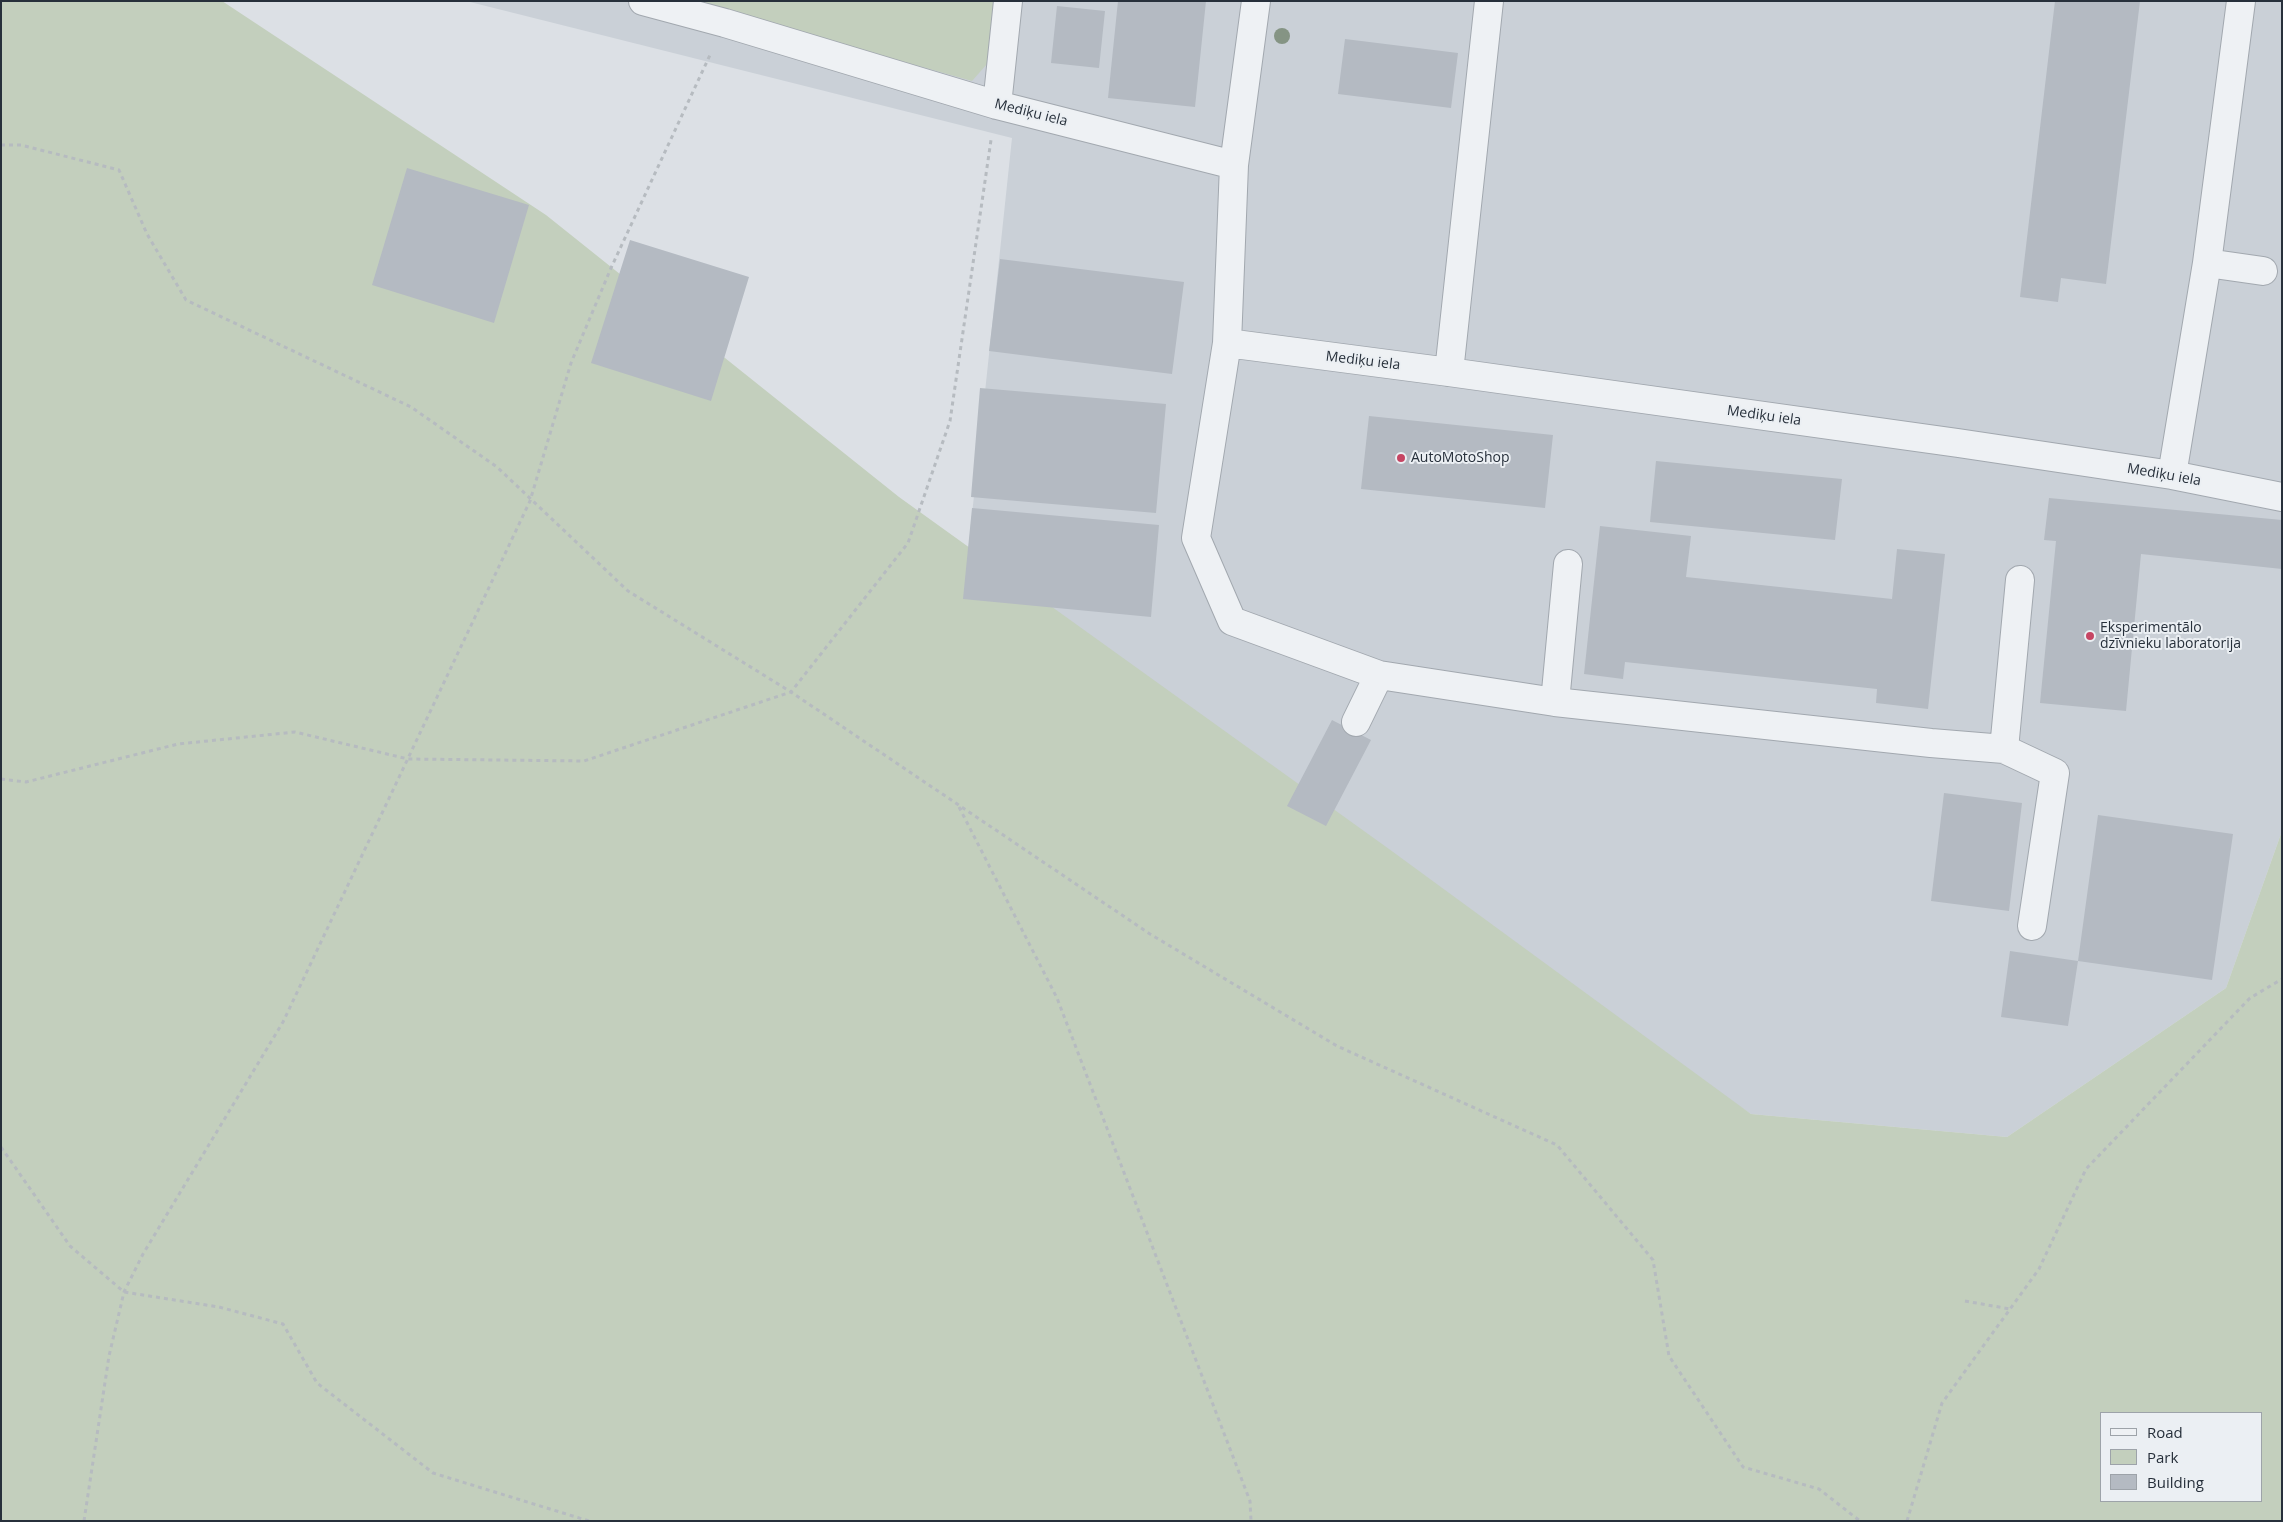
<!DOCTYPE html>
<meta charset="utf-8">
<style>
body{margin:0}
#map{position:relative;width:2283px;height:1522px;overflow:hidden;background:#dce0e5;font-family:"Open Sans",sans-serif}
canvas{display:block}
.frame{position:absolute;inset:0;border:2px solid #27303b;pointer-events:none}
.legend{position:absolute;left:2100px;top:1412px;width:162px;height:90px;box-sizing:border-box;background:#ebeff3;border:1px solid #9da3a9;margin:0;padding:6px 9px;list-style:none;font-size:15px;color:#27303b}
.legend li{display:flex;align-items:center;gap:10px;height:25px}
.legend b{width:25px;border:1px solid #9da3a9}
</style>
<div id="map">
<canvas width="2283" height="1522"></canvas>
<div class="frame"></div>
<ul class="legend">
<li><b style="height:6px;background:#eef1f4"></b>Road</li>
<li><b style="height:14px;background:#c3cfbd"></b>Park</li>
<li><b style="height:14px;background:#b4bac2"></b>Building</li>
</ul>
</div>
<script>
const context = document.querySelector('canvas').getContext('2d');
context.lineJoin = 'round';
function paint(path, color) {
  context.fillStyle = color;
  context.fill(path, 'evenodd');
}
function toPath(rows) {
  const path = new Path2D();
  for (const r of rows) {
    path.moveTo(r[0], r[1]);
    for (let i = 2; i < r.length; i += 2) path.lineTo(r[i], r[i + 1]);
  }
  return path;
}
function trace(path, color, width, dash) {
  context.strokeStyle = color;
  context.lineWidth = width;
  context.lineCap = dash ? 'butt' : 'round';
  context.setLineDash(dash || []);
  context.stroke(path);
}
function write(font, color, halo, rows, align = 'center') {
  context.font = font + ' "Open Sans",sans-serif';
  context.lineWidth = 4;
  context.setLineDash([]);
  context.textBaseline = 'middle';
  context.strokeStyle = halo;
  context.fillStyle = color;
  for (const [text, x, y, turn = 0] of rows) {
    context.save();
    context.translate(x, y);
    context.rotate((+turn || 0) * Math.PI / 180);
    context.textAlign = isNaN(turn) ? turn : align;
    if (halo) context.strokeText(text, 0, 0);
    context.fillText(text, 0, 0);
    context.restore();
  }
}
const built = toPath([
 [466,1,2282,1,2282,831,2226,988,2007,1137,1751,1114,963,599,1012,138]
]);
const green = toPath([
 [1,1,222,1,546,215,899,497,1389,849,1751,1114,2007,1137,2226,988,2282,831,2282,1521,1,1521],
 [2102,1413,2262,1413,2262,1501,2102,1501],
 [687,1,999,1,994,56,972,81]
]);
const building = toPath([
 [1118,1,1206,1,1195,107,1108,98],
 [2055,1,2140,1,2106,284,2061,278,2058,302,2020,297],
 [1057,6,1105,11,1099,68,1051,63],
 [1345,39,1458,53,1451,108,1338,94],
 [407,168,529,205,494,323,372,285],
 [630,240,749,277,711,401,591,363],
 [1000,259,1184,282,1172,374,989,351],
 [980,388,1166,404,1156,513,971,497],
 [1369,416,1553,435,1545,508,1361,489],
 [1656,461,1842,479,1835,540,1650,522],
 [2049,498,2282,520,2282,569,2141,554,2126,711,2040,703,2056,541,2044,540],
 [972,508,1159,525,1151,617,963,599],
 [1600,526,1691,536,1686,577,1892,599,1897,549,1945,554,1928,709,1876,703,1877,689,1625,662,1623,679,1584,674],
 [1332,720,1371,740,1326,826,1287,806],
 [1944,793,2022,803,2009,911,1931,901],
 [2098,815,2233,834,2212,980,2078,961],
 [2010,951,2078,961,2068,1026,2001,1017]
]);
const path = toPath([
 [1,145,21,145,119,170,147,234,186,300,411,407,497,467,628,591,791,692,1150,934,1337,1046,1557,1145,1653,1260,1669,1356,1743,1467,1819,1489,1860,1521],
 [1,779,26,782,178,744,295,732,408,759,584,761,791,692,908,543,950,421,991,140],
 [959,807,1057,998,1250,1501,1251,1521],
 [1,1147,70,1246,124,1292,219,1307,283,1324,317,1383,433,1473,589,1521],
 [1965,1301,2010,1309],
 [84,1521,109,1356,124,1292,143,1254,283,1022,530,501,571,363,611,268,710,55],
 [1907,1521,1942,1403,2039,1269,2086,1169,2250,998,2282,979]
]);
const minor = toPath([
 [643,1,725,23,997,105,1234,165],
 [1256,1,1234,165,1227,343,1196,538,1232,621,1379,675,1555,702,1931,743,2004,749,2020,580],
 [997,105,1008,1],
 [2207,263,2263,271],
 [1227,343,1449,372,1958,443,2172,475,2282,497],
 [1449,372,1489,1],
 [2172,475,2207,263,2241,1],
 [1555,702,1568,564],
 [1356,722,1379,675],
 [2004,749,2055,773,2032,926]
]);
const trees = [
 [1282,36]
];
const markers = [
 [1401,458,5,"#c64563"],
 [2090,636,5,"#c64563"]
];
const streetNames = [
 ["Mediķu iela",1031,113,14],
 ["Mediķu iela",1363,361,7],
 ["Mediķu iela",1764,416,8],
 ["Mediķu iela",2164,475,10]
];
const poiNames = [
 ["AutoMotoShop",1411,458],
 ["Eksperimentālo",2100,628],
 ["dzīvnieku laboratorija",2100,644]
];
paint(built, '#cad0d7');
paint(green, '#c3cfbd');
paint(building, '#b4bac2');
trace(minor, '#a2a8af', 30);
trace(path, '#b6bbc0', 3, [4, 4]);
trace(minor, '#eef1f4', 28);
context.fillStyle = '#859484';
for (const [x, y] of trees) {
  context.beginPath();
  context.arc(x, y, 8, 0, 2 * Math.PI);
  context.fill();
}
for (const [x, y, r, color] of markers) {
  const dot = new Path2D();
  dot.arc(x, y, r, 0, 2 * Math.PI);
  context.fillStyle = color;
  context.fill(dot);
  trace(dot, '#ebeff3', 2);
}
write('14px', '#27303b', '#ebeff3', streetNames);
write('14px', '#27303b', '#ebeff3', poiNames, 'left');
</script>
